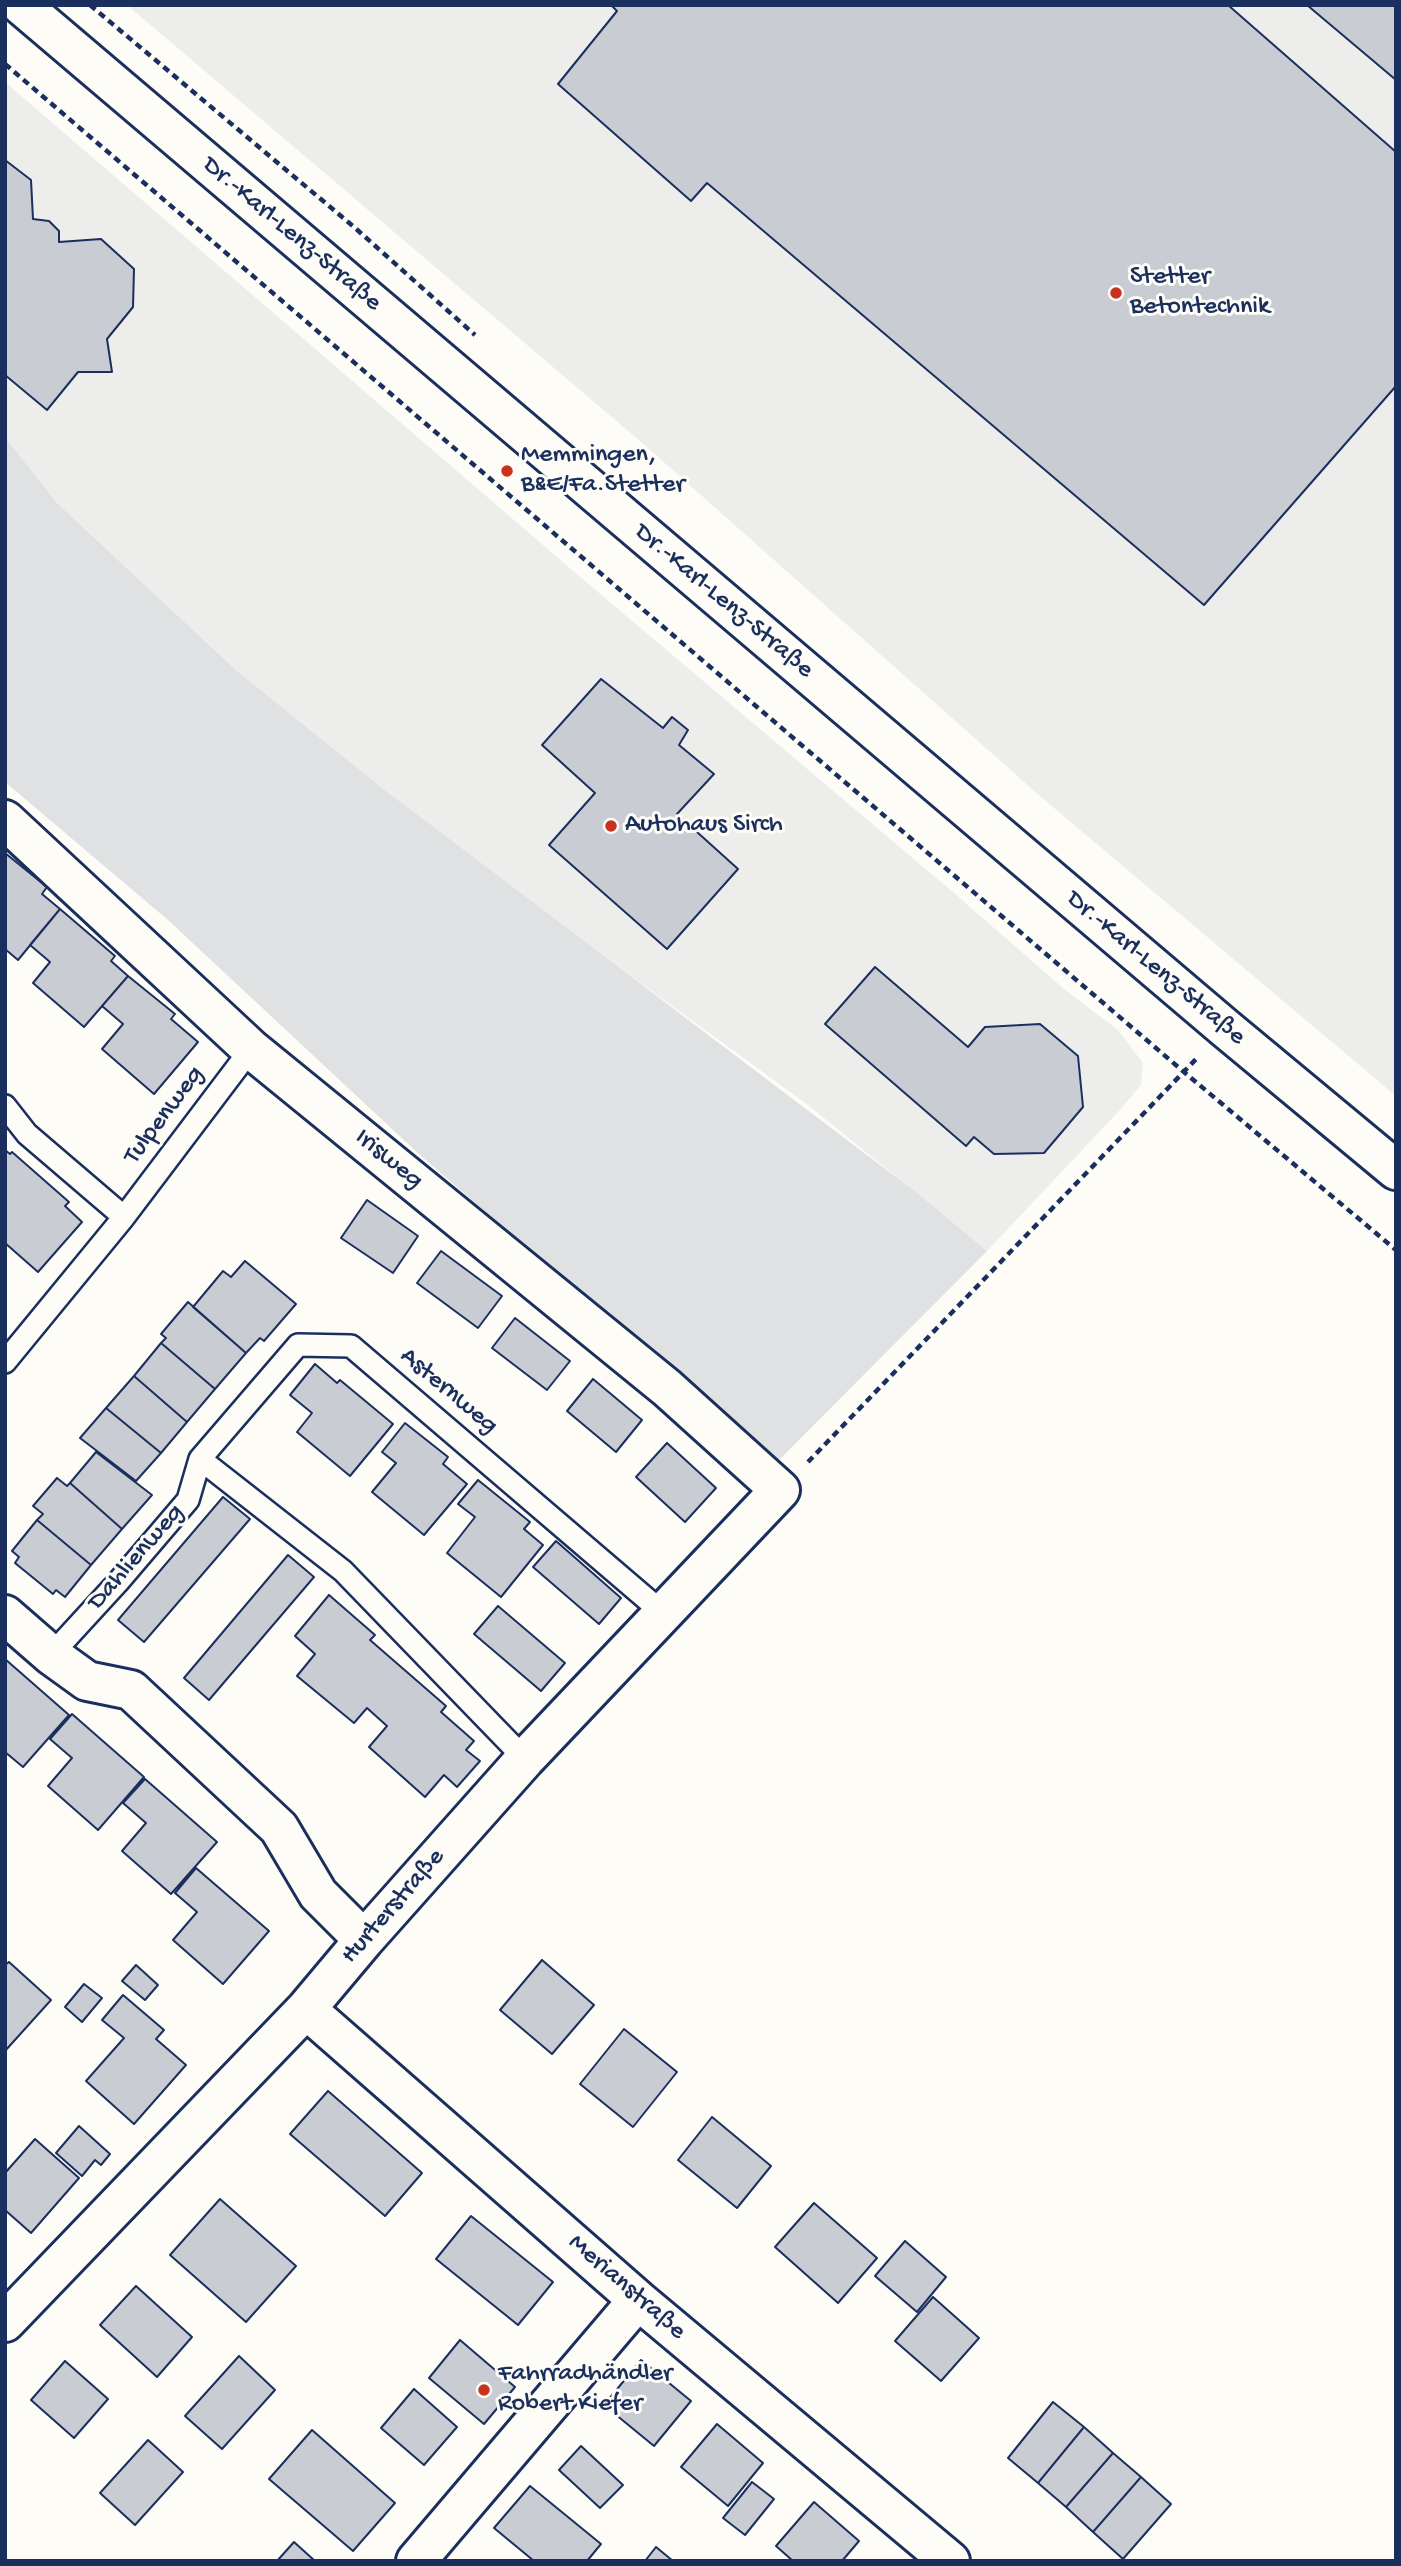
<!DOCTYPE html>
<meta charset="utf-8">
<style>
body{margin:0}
#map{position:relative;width:1401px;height:2566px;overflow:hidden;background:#fdfcf7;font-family:"Gochi Hand",sans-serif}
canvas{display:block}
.frame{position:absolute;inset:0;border:7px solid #1b2f5e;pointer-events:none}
</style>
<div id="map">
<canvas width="1401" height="2566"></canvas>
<div class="frame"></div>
</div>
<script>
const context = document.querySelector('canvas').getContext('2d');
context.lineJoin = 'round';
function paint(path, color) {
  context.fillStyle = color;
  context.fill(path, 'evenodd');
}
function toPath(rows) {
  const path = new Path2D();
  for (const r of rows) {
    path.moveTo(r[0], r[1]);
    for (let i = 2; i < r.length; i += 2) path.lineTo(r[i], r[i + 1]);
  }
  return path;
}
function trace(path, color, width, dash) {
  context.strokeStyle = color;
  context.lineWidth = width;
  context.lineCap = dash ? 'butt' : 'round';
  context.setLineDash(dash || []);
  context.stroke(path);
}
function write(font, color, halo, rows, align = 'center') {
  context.font = font + ' "Gochi Hand",sans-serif';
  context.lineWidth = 6;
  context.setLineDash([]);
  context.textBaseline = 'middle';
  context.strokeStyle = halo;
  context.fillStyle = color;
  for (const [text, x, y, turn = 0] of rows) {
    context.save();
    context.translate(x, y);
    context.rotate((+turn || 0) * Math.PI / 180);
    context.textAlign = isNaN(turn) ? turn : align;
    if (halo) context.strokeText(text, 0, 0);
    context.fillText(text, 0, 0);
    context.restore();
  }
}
const built = toPath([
 [127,5,1396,5,1396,1096,1041,797,640,441],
 [5,82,579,576,954,893,1064,989,1118,1030,1143,1063,1141,1085,1119,1111,987,1251,808,1105,499,880,368,777,237,671,57,503,5,437]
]);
const green = toPath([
 [5,437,57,503,237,671,382,788,917,1193,987,1251,776,1463,421,1156,168,920,5,782]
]);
const building = toPath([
 [611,5,1228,5,1396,152,1396,386,1204,605,707,183,691,201,558,84,617,11,611,5],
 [1307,5,1396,5,1396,80,1307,5],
 [5,160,31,180,33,219,49,221,59,231,59,242,101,239,134,269,133,307,107,339,112,372,78,372,47,410,5,375,5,160],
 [601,679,663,728,672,717,688,730,679,745,714,774,677,814,738,869,667,949,549,845,595,793,542,745,601,679],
 [5,853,47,887,42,894,60,909,18,960,5,949,5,853],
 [60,909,115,956,111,961,128,976,84,1027,33,983,50,962,30,945,60,909],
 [875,967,968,1047,985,1027,1040,1024,1078,1056,1083,1107,1044,1153,994,1154,974,1137,966,1146,825,1024,875,967],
 [128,976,175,1014,171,1019,198,1042,154,1094,102,1049,123,1024,102,1006,128,976],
 [5,1150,10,1154,12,1152,69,1202,65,1206,82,1222,38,1272,5,1243,5,1150],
 [367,1200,418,1236,393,1273,341,1238,367,1200],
 [441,1251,502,1296,478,1328,417,1283,441,1251],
 [245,1261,296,1304,264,1341,260,1338,246,1353,193,1307,223,1271,231,1277,245,1261],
 [188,1302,246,1353,215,1389,161,1343,166,1338,161,1334,188,1302],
 [515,1318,570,1361,547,1390,492,1348,515,1318],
 [161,1343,215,1389,187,1422,134,1376,161,1343],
 [315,1364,337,1383,340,1380,393,1424,350,1476,297,1432,312,1413,290,1395,315,1364],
 [134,1376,187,1422,161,1453,106,1408,134,1376],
 [593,1379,642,1420,616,1452,567,1411,593,1379],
 [106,1408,161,1453,136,1481,80,1438,106,1408],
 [405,1423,448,1457,443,1464,467,1484,424,1535,372,1492,396,1463,382,1452,405,1423],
 [667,1443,716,1488,685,1522,636,1477,667,1443],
 [96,1452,152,1495,122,1529,70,1483,96,1452],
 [57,1478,67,1486,70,1483,122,1529,91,1565,37,1520,43,1514,33,1506,57,1478],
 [478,1480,530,1522,524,1529,543,1545,501,1597,447,1553,475,1517,458,1504,478,1480],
 [223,1497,250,1519,144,1642,118,1620,223,1497],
 [37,1520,91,1565,65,1597,56,1590,53,1594,15,1563,19,1557,12,1551,37,1520],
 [556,1541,621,1598,599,1624,533,1567,556,1541],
 [288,1555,314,1577,209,1700,184,1678,288,1555],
 [329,1595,375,1635,370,1640,446,1706,441,1712,474,1741,466,1750,480,1761,457,1787,444,1775,425,1797,369,1747,387,1726,367,1708,354,1723,297,1676,315,1654,295,1636,329,1595],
 [498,1606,565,1663,541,1691,474,1634,498,1606],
 [5,1659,69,1715,23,1767,5,1752,5,1659],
 [72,1714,144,1777,98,1830,48,1786,72,1758,50,1739,72,1714],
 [145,1779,217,1842,171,1894,122,1851,146,1823,123,1803,145,1779],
 [196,1868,269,1931,223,1984,173,1940,197,1912,175,1893,196,1868],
 [542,1960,594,2005,552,2054,500,2010,542,1960],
 [9,1962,51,2000,5,2051,5,1965,9,1962],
 [136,1965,158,1985,145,2000,122,1981,136,1965],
 [84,1984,102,1998,82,2022,65,2007,84,1984],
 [123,1995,164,2030,156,2039,186,2065,134,2124,86,2081,124,2038,102,2020,123,1995],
 [624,2029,677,2072,633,2127,580,2084,624,2029],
 [328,2091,422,2173,385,2216,290,2134,328,2091],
 [712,2117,771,2166,737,2208,678,2160,712,2117],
 [79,2126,110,2154,101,2165,95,2160,82,2176,56,2153,79,2126],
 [35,2139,79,2178,31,2233,5,2210,5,2173,35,2139],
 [220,2199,296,2266,246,2322,170,2255,220,2199],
 [814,2203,877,2258,838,2303,775,2247,814,2203],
 [471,2216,553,2282,518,2325,436,2259,471,2216],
 [905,2241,946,2277,917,2312,875,2276,905,2241],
 [136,2286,192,2337,157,2377,100,2325,136,2286],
 [933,2297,979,2338,941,2381,895,2341,933,2297],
 [460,2340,515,2387,484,2424,429,2378,460,2340],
 [239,2356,275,2390,222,2449,185,2416,239,2356],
 [641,2360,691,2401,654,2446,604,2405,641,2360],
 [65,2361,108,2399,74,2438,31,2400,65,2361],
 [414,2389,457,2427,424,2465,381,2428,414,2389],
 [1053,2402,1084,2427,1038,2483,1008,2458,1053,2402],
 [717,2424,763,2463,728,2506,681,2467,717,2424],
 [1084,2427,1113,2453,1066,2507,1038,2483,1084,2427],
 [312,2430,395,2503,353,2551,269,2479,312,2430],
 [148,2440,183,2472,135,2525,100,2493,148,2440],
 [581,2446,623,2485,600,2508,559,2470,581,2446],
 [1113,2453,1141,2477,1093,2532,1066,2507,1113,2453],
 [1141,2477,1171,2504,1123,2559,1093,2532,1141,2477],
 [752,2482,774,2499,745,2535,723,2518,752,2482],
 [530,2486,601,2544,587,2561,534,2561,494,2528,530,2486],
 [814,2502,859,2541,842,2561,793,2561,776,2546,814,2502],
 [294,2542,315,2561,277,2561,294,2542],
 [656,2547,673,2561,645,2561,656,2547]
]);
const path = toPath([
 [90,5,354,227,475,335],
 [5,64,1184,1072,1396,1250],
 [808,1462,1198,1057]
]);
const service = toPath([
 [5,1106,27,1134,124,1217,251,1049],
 [5,1362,124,1217],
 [200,1459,298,1345,351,1346,663,1613],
 [51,1655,118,1582,188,1500,200,1459,343,1571,525,1759]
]);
const minor = toPath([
 [5,820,251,1049,667,1388,780,1490,525,1759,364,1940,306,2009,5,2322],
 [5,1615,51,1655,87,1681,131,1690,279,1828,318,1894,364,1940],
 [306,2009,638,2300,950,2561],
 [416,2561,638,2300]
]);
const tertiary = toPath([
 [21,5,1225,1028,1396,1170]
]);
const markers = [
 [1116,293,7,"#c8321e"],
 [507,471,7,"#c8321e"],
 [611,826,7,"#c8321e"],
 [484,2390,7,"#c8321e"]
];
const streetNames = [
 ["Dr.-Karl-Lenz-Straße",291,235,40],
 ["Dr.-Karl-Lenz-Straße",723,602,40],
 ["Dr.-Karl-Lenz-Straße",1155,969,40],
 ["Tulpenweg",165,1116,-53],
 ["Irisweg",388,1160,39],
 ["Asternweg",448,1392,40],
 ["Dahlienweg",137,1558,-49],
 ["Hurterstraße",394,1907,-49],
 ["Merianstraße",626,2288,41]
];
const poiNames = [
 ["Stetter",1130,278],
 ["Betontechnik",1130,308],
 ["Memmingen,",521,456],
 ["B&E/Fa.Stetter",521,486],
 ["Autohaus Sirch",625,826],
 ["Fahrradhändler",498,2375],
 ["Robert Kiefer",498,2405]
];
paint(built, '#edeeec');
paint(green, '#e0e1e3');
paint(building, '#c9ccd3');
trace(building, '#1b2f5e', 2);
trace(service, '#1b2f5e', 26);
trace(minor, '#1b2f5e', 44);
trace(tertiary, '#1b2f5e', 44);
trace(path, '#1b2f5e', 4.5, [7, 5]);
trace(service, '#fdfcf7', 21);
trace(minor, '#fdfcf7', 38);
trace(tertiary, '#fdfcf7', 38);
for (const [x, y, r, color] of markers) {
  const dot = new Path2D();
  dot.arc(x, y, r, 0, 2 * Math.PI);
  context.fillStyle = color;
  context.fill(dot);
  trace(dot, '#fdfcf7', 2.5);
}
write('26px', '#1b2f5e', '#fdfcf7', streetNames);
write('26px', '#1b2f5e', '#fdfcf7', poiNames, 'left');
</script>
